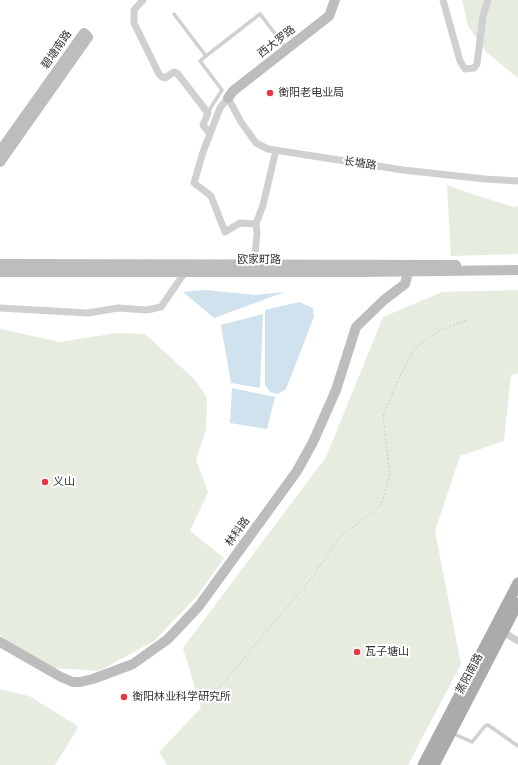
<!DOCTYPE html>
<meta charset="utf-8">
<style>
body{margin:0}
canvas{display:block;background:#fff}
</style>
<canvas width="518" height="765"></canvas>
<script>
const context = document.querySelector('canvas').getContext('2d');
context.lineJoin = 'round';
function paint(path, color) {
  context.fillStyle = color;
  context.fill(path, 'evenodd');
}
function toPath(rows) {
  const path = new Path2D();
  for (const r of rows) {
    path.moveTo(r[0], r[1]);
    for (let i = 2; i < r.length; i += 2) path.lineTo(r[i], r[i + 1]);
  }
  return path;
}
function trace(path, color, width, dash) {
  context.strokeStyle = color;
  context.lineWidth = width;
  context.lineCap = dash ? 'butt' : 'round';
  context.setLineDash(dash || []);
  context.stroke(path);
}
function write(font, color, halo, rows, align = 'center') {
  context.font = font + ' "Roboto Condensed","Noto Sans SC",sans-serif';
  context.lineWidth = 4;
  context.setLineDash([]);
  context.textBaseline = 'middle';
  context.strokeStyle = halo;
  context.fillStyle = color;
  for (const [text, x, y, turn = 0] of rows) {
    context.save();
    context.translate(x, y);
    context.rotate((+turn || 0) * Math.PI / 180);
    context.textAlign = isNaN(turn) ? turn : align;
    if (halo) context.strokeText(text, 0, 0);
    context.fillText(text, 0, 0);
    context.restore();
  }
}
const green = toPath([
 [462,0,518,0,518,78,486,52,468,26],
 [447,185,469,193,514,207,518,206,518,254,451,256],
 [518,290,518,373,511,375,504,441,460,456,435,531,461,664,408,765,167,765,159,752,201,708,183,648,326,457,383,317,442,292],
 [0,329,60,342,117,333,145,334,193,378,207,397,206,430,196,459,208,492,190,531,224,558,197,596,154,641,99,671,54,668,0,636],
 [0,689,29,696,76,725,78,728,55,765,0,765]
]);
const water = toPath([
 [205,290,255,295,285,292,214,318,183,292],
 [299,302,313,308,314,317,286,389,278,394,270,392,265,385,265,310],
 [263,314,260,388,231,383,221,325],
 [232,388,275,397,267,429,230,423]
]);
const path = toPath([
 [206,703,310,580,340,537,381,505,390,475,383,416,399,378,414,349,439,331,469,319]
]);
const lane = toPath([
 [174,14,206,56,260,14,286,48],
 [206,56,200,61,222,90,208,112],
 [452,733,472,742,485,726,488,725,518,746]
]);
const street = toPath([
 [143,0,134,10,134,23,159,74,162,77,165,78,174,72,177,73,208,113,203,125,210,134],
 [443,0,460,61,465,69,474,68,477,64,483,16,488,0],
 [256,224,240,223,225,232,211,196,194,183,203,152,220,108,228,98,241,122,256,143,268,149,403,170,485,179,518,181],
 [254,264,257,234,256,224,263,205,276,150],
 [0,308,88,313,118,308,147,310,161,307,185,272],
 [503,632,518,641]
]);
const secondary = toPath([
 [228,98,233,91,329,16,335,0],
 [0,151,84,33,88,37,0,162],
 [0,264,456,265],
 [0,272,362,272,518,270],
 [0,642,61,677,73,682,80,682,93,679,133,664,168,639,199,606,297,471,313,442,336,390,356,327,384,300,405,284,408,272]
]);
const primary = toPath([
 [423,765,518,583],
 [434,765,518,603]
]);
const markers = [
 [270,93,4,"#e63946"],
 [45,482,4,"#e63946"],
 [357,652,4,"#e63946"],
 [124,697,4,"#e63946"]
];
const streetNames = [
 ["西大罗路",277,42,-38],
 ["碧塘南路",57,50,-55],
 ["长塘路",360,164,9],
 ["欧家町路",259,260],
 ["林科路",238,532,-54],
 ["蒸阳南路",470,674,-62]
];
const poiNames = [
 ["衡阳老电业局",278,93],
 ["义山",53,482],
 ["瓦子塘山",365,652],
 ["衡阳林业科学研究所",132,697]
];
paint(green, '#e6ecdf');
paint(water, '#cfe2ee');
trace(path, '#cdcdcd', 1, [2, 2]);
trace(lane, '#d0d0d0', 3.5);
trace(street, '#d0d0d0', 7);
trace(secondary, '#bdbdbd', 10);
trace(primary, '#ababab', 11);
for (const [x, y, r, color] of markers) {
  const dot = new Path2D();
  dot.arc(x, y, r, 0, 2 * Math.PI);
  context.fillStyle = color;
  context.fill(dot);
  trace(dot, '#fff', 1.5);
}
write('11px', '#333', '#fff', streetNames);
write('11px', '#333', '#fff', poiNames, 'left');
</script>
